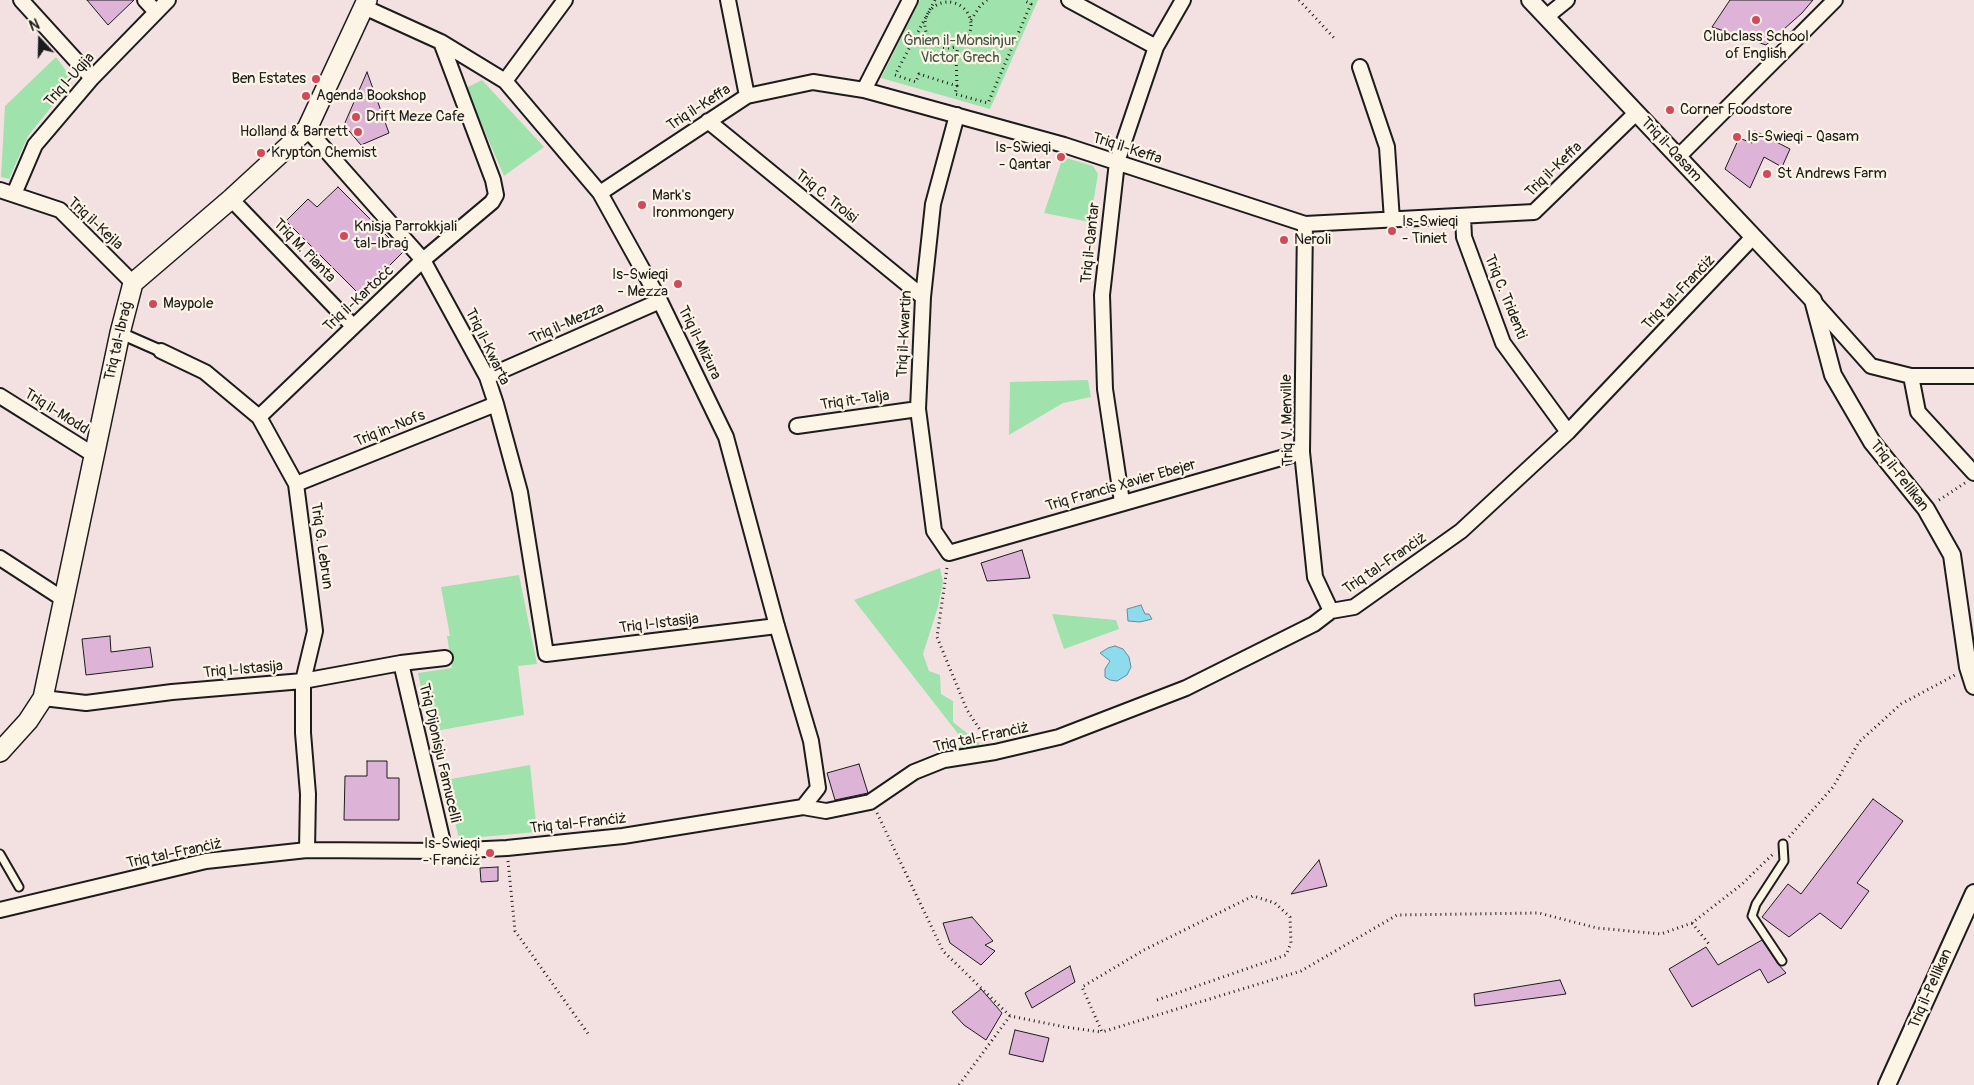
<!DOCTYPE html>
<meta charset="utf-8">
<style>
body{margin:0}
#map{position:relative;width:1974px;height:1085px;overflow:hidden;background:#f3e1e1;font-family:Pangolin,sans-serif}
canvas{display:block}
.north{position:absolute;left:15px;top:15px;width:50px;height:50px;-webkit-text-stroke:4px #fcf5e5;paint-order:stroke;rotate:339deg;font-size:14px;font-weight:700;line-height:20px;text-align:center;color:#1c1c1c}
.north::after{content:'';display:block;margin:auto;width:18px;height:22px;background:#1c1c1c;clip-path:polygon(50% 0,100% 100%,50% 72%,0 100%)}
</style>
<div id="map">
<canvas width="1974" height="1085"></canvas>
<div class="north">N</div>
</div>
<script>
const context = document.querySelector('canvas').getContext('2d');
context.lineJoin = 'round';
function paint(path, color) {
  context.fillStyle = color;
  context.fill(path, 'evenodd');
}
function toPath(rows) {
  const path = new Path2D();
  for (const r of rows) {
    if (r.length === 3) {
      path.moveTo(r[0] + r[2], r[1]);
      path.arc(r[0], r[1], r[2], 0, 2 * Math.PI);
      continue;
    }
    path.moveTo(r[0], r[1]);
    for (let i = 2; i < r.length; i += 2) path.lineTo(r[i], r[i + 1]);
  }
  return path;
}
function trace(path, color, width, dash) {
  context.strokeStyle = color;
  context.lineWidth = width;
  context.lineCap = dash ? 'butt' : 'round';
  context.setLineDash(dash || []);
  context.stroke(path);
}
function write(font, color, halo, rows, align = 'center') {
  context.font = font + ' Pangolin,sans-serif';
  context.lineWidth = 4.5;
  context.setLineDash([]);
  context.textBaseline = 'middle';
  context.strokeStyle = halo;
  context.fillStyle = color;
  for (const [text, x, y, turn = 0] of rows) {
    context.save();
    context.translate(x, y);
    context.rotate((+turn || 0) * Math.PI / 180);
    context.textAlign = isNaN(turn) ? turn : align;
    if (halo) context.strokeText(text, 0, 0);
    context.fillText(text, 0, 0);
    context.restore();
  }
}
const green = toPath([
 [920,0,1038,0,990,109,881,78],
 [56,57,73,80,28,136,9,179,1,177,5,106],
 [482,80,544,147,504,176,466,88],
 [1063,157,1093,166,1098,174,1090,222,1044,213],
 [1088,380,1091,397,1063,403,1009,435,1010,382],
 [940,568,943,582,938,607,923,654,929,671,940,675,941,694,953,701,953,722,979,743,979,747,941,755,966,744,854,600],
 [519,575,537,664,518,666,524,715,430,732,418,673,452,668,447,636,450,636,441,587],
 [1052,614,1116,620,1119,629,1064,649],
 [530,765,537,832,459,839,445,780]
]);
const water = toPath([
 [1141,605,1145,614,1149,614,1152,619,1140,622,1128,621,1127,609,1141,605],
 [1115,646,1123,649,1129,657,1131,667,1127,675,1117,681,1110,680,1105,677,1105,669,1110,661,1100,653,1108,648,1115,646]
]);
const building = toPath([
 [87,0,134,0,108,25,87,0],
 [1730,0,1813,0,1802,13,1766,45,1712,27,1730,0],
 [367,72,389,133,361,145,344,125,367,72],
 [1755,131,1790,149,1782,167,1764,157,1750,188,1725,169,1739,138,1752,143,1755,131],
 [338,187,403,252,360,295,286,221,308,199,317,207,338,187],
 [1022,550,1030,578,987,581,981,563,1022,550],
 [110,636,111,652,150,647,153,667,86,675,82,639,110,636],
 [367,761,387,761,387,778,399,778,399,820,344,820,345,776,367,776,367,761],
 [859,764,868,793,835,800,827,773,859,764],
 [1873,799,1903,821,1857,883,1869,891,1841,929,1820,913,1789,937,1762,917,1788,884,1801,894,1873,799],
 [1319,860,1327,886,1291,894,1319,860],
 [498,867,498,881,481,882,480,868,498,867],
 [972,917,993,941,985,945,995,951,981,965,950,943,943,923,972,917],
 [1762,940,1778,964,1786,973,1768,983,1760,969,1692,1007,1669,969,1706,947,1718,965,1762,940],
 [1070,966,1075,982,1032,1008,1025,993,1070,966],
 [1560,980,1566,994,1475,1006,1474,994,1560,980],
 [981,989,1002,1013,986,1040,964,1025,952,1012,981,989],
 [1015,1030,1049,1038,1043,1062,1009,1054,1015,1030]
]);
const path = toPath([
 [935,0,895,75,916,82,919,74,957,86,955,94,988,103,1031,4,1023,0],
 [1299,0,1335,39],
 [948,25,23],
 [971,20,980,6,987,0],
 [957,86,956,57,958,46],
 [1939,500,1965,483],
 [947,568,937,637,967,710,986,739],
 [877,813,943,951,1010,1016],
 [1789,837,1833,787,1859,742,1901,704,1955,675],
 [508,861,515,931,589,1035],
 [1692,923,1709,944],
 [1157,1000,1286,955,1291,943,1290,917,1275,903,1253,896,1144,950,1082,987,1102,1032,1301,971,1397,915,1539,913,1597,928,1661,934,1692,923,1741,885,1773,854],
 [959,1085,1010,1016,1065,1027,1101,1032]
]);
const service = toPath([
 [0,854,19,887],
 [1782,961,1752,916,1756,904,1784,861,1783,844]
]);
const pedestrian = toPath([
 [120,333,161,351]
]);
const minor = toPath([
 [21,0,92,78],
 [145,0,156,12],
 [728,0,747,96],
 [1069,0,1156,47],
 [364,7,441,42,505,81,600,193,660,301,726,437,777,626,811,741,818,788,803,807],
 [1546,17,1567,0],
 [1360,67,1387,147,1392,220],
 [505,81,565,0],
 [864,90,910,0],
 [957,115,933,204,923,297,918,409,934,531,949,553,1302,452],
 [708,121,923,297],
 [307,129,423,260,487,377,496,404,520,492,546,654,777,626],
 [1678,157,1835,0],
 [0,190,60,210,133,283],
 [600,193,747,96,813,82,864,90,1064,145,1305,224,1534,212,1636,113],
 [14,194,35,145,92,78,168,0],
 [231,199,353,326],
 [1463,217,1464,237,1503,343,1568,432],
 [1305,224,1302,452,1315,577,1331,611],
 [1813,301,1871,366,1911,376,1974,376],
 [161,351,205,372,259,417,296,484,315,631,303,681,303,733,308,794,307,850],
 [1911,376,1918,412,1974,473],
 [487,377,660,301],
 [0,396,94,455],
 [259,417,423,260,492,202,496,195,493,180,441,42],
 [797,426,918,409],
 [296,484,496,404],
 [1122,502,1105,389,1102,295,1117,162,1156,47,1183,0],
 [0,558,63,599],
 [401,663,445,851],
 [43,698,86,703,172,692,303,681,401,663,445,658],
 [0,910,206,861,307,850,445,851,507,848,623,836,803,807,826,811,870,802,914,772,944,760,995,752,1059,737,1186,688,1314,624,1331,611,1354,607,1461,531,1568,432,1753,237]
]);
const tertiary = toPath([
 [1530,0,1813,300,1833,375,1872,442,1926,509,1952,555,1968,667,1974,686],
 [1887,1085,1974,893]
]);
const secondary = toPath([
 [0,752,28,721,43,698,120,333,133,283,231,199,307,129,367,0]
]);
const markers = [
 [1756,20,5,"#d1495b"],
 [316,79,5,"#d1495b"],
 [306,96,5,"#d1495b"],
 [1670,110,5,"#d1495b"],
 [356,117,5,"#d1495b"],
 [358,132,5,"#d1495b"],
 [1737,137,5,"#d1495b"],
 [261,153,5,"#d1495b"],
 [1061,157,5,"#d1495b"],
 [1767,174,5,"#d1495b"],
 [642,205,5,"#d1495b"],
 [1392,231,5,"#d1495b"],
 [344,236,5,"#d1495b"],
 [1284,240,5,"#d1495b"],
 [678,284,5,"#d1495b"],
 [153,304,5,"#d1495b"],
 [490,853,5,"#d1495b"]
];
const poiNames = [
 ["Clubclass School",1756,37,"center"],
 ["of English",1756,54,"center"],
 ["Ben Estates",306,79,"right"],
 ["Agenda Bookshop",316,96],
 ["Corner Foodstore",1680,110],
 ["Drift Meze Cafe",366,117],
 ["Holland & Barrett",348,132,"right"],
 ["Is-Swieqi - Qasam",1747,137],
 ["Is-Swieqi",1051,148,"right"],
 ["- Qantar",1051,165,"right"],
 ["Krypton Chemist",271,153],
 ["St Andrews Farm",1777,174],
 ["Mark's",652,196],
 ["Ironmongery",652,213],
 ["Is-Swieqi",1402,222],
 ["- Tiniet",1402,239],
 ["Knisja Parrokkjali",354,227],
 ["tal-Ibraġ",354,244],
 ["Neroli",1294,240],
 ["Is-Swieqi",668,275,"right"],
 ["- Mezza",668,292,"right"],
 ["Maypole",163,304],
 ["Is-Swieqi",480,844,"right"],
 ["- Franċiż",480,861,"right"]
];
const parkNames = [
 ["Ġnien il-Monsinjur",960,41],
 ["Victor Grech",960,58]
];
const streetNames = [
 ["Triq l-Uqija",70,80,-48],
 ["Triq il-Keffa",699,108,-33],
 ["Triq il-Keffa",1127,149,18],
 ["Triq il-Qasam",1671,150,47],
 ["Triq il-Keffa",1554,170,-44],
 ["Triq C. Troisi",826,197,39],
 ["Triq il-Kejla",95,224,43],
 ["Triq il-Qantar",1091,243,-84],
 ["Triq M. Pianta",304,251,46],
 ["Triq tal-Franċiż",1679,293,-46],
 ["Triq C. Tridenti",1505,297,68],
 ["Triq il-Kartoċċ",359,299,-43],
 ["Triq il-Mezza",567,324,-24],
 ["Triq il-Kwartin",905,334,-87],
 ["Triq tal-Ibraġ",119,341,-77],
 ["Triq il-Miżura",699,343,64],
 ["Triq il-Kwarta",487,347,64],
 ["Triq it-Talja",855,401,-8],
 ["Triq il-Modd",56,412,32],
 ["Triq V. Menville",1288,420,-91],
 ["Triq in-Nofs",390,429,-22],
 ["Triq il-Pellikan",1899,476,52],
 ["Triq Francis Xavier Ebejer",1121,486,-16],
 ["Triq G. Lebrun",321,546,82],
 ["Triq tal-Franċiż",1385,564,-34],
 ["Triq l-Istasija",659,624,-7],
 ["Triq l-Istasija",243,670,-5],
 ["Triq tal-Franċiż",981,738,-12],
 ["Triq Dijonisju Famucelli",439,753,77],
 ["Triq tal-Franċiż",578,824,-6],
 ["Triq tal-Franċiż",174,854,-12],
 ["Triq il-Pellikan",1931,989,-66]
];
paint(green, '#a0e2ac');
paint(water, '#8ddbec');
trace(water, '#608f99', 1);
paint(building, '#ddb3d8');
trace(building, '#1c1c1c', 1);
trace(service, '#1c1c1c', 11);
trace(pedestrian, '#1c1c1c', 14);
trace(minor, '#1c1c1c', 18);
trace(tertiary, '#1c1c1c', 20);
trace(secondary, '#1c1c1c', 22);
trace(path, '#1c1c1c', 3, [1, 4]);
trace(service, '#fcf5e5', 7);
trace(pedestrian, '#fcf5e5', 10);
trace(minor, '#fcf5e5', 14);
trace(tertiary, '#fcf5e5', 16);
trace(secondary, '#fcf5e5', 19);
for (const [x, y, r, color] of markers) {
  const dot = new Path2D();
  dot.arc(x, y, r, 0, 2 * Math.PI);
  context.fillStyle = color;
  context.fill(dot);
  trace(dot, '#fcf5e5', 2);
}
write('15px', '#1c1c1c', '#fcf5e5', poiNames, 'left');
write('15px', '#445747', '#fcf5e5', parkNames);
write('15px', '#1c1c1c', '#fcf5e5', streetNames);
</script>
